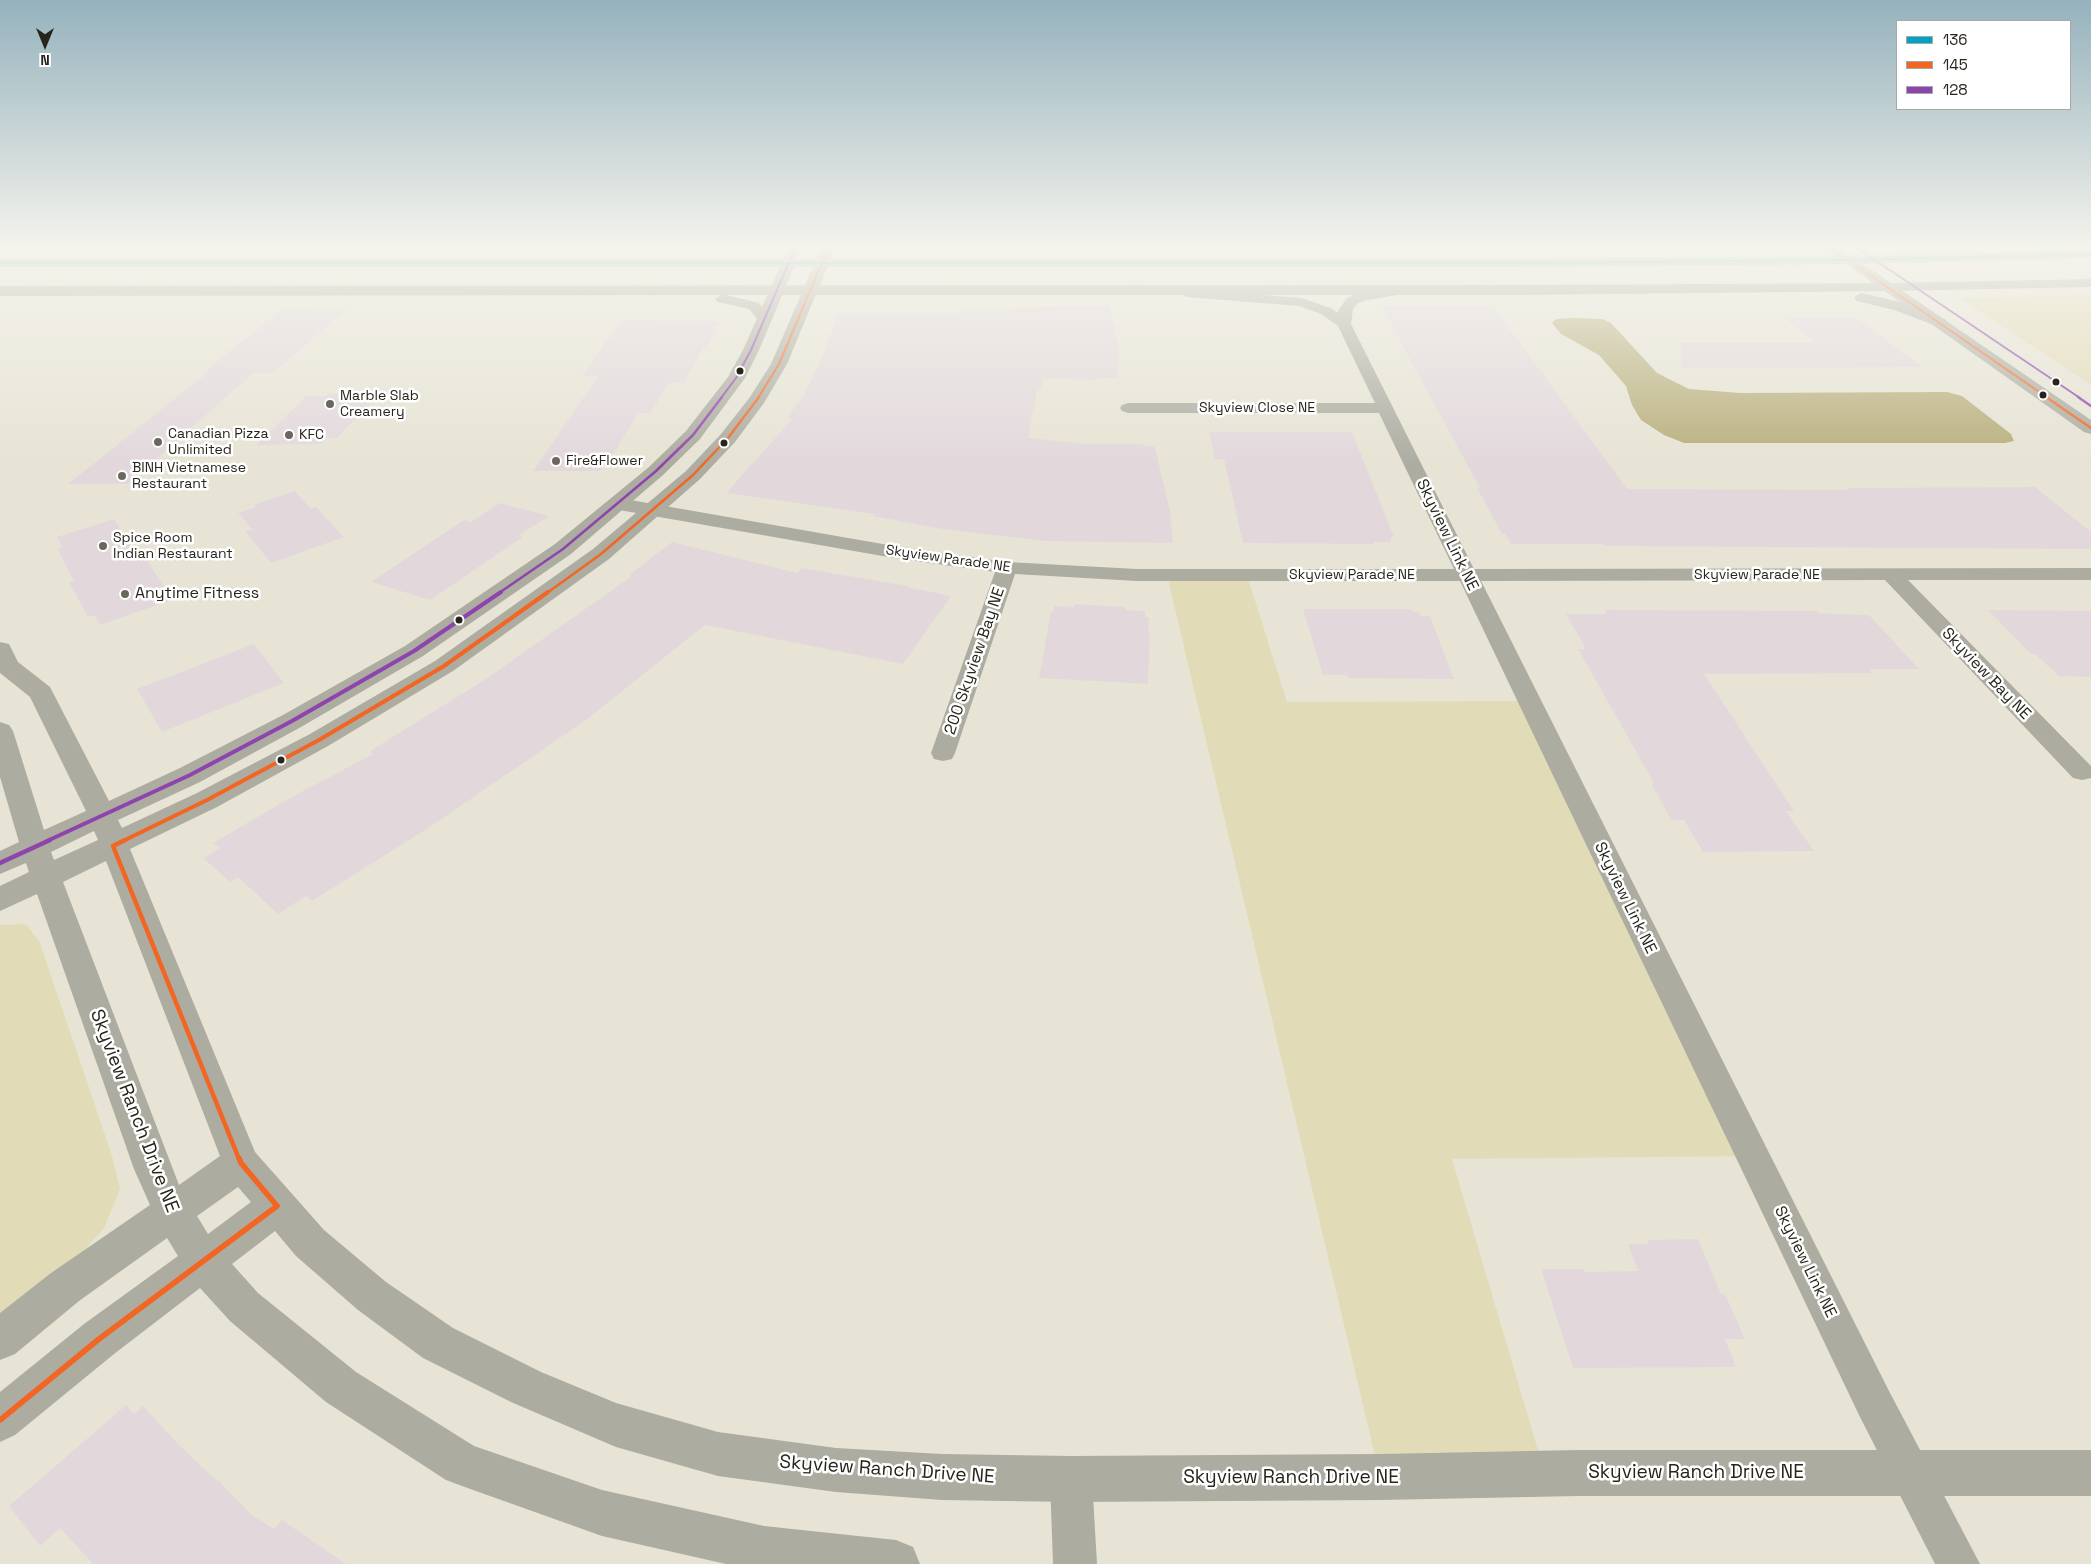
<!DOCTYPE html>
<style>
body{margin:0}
#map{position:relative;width:2091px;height:1564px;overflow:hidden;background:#e7e4d5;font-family:"Space Grotesk",sans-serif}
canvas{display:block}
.legend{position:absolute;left:1896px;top:20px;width:175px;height:90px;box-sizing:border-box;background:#fff;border:1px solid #a9a8a4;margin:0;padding:6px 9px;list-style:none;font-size:15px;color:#27251b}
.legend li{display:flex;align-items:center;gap:10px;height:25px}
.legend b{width:25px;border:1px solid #a9a8a4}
.north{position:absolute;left:20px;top:20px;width:50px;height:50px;-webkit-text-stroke:4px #fff;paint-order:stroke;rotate:180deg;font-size:14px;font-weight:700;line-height:20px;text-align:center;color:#27251b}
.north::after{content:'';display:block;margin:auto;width:18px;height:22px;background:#27251b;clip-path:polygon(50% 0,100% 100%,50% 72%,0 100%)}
</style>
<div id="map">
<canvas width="2091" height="1564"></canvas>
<ul class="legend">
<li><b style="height:6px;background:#02a2c5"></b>136</li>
<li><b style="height:6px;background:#f26522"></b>145</li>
<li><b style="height:6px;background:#8e44ad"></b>128</li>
</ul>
<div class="north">N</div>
</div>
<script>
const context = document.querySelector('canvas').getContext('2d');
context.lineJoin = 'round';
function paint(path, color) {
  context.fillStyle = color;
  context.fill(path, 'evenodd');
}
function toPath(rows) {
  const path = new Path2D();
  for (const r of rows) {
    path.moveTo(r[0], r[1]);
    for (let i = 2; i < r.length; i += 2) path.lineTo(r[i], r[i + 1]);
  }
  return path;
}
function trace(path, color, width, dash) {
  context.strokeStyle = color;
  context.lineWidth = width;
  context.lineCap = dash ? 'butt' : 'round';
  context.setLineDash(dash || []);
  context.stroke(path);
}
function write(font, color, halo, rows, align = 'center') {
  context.font = font + ' "Space Grotesk",sans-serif';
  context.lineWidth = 5;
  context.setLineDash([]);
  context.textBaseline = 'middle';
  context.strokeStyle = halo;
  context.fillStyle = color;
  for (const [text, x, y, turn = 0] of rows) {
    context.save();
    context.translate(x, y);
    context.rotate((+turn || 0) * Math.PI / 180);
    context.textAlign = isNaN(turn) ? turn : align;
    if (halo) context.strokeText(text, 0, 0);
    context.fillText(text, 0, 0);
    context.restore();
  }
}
const green = toPath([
 [2091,295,2091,385,1959,298],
 [1167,575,1247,575,1287,702,1528,701,1752,1156,1452,1159,1545,1474,1380,1477],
 [26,924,40,943,112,1156,120,1189,104,1228,79,1256,0,1316,0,925]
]);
const water = toPath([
 [1572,318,1602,319,1611,323,1657,373,1689,389,1740,393,1947,392,1962,396,2011,434,2014,441,2005,443,1684,443,1664,435,1641,420,1632,405,1626,386,1599,355,1561,334,1552,323,1556,319]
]);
const building = toPath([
 [1107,305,1109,305,1118,344,1118,378,1098,378,1098,380,1043,378,1041,390,1037,390,1028,438,1086,444,1138,444,1155,447,1170,512,1173,543,1045,541,942,529,873,516,875,514,726,493,792,419,787,418,804,395,824,353,838,313,959,313,960,311,1005,311,1007,308],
 [1381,306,1493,306,1627,489,1849,490,1847,488,2035,487,2091,532,2091,549,1605,546,1603,544,1511,544,1505,534,1502,534,1477,488,1480,488],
 [282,309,346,310,273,373,253,373,128,484,68,484,207,373,203,373],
 [1784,317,1856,317,1922,367,1681,368,1681,343,1815,343],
 [621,320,721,321,707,346,704,346,684,383,668,383,651,413,638,413,614,453,611,453,600,471,533,471,598,376,583,376],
 [328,394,379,394,337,438,327,438,321,444,256,445,307,396,326,396],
 [1209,432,1352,432,1394,537,1390,537,1391,542,1373,542,1374,544,1243,543,1224,459,1215,459],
 [295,491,311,509,316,507,344,537,271,563,245,531,253,530,238,513,256,507,254,505],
 [500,503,549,516,518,536,523,537,430,600,371,582,464,520,471,522],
 [114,519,139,559,145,557,172,600,100,625,95,615,88,617,69,582,74,581,57,548,62,547,57,537],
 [672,542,797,573,802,568,908,586,907,587,951,596,903,664,705,625,586,720,430,827,312,901,306,896,278,914,238,877,230,882,203,858,220,848,213,843,288,799,373,754,370,751,486,679,632,576,629,575],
 [1074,604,1126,607,1125,610,1145,611,1145,617,1149,617,1148,631,1150,631,1148,684,1039,678,1051,612,1054,612,1054,606,1074,607],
 [1303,609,1411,609,1412,612,1419,612,1421,616,1430,616,1454,679,1348,678,1347,675,1323,675],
 [1604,610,1817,611,1819,613,1835,614,1869,615,1919,669,1869,669,1873,673,1704,674,1794,811,1786,811,1814,851,1703,852,1684,820,1671,820,1651,783,1654,783,1578,649,1586,649,1566,614,1607,614],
 [1988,610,2091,611,2091,677,2059,676,2035,654,2031,654],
 [254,644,284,683,162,732,137,689],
 [1698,1239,1721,1294,1725,1294,1745,1339,1725,1339,1736,1367,1573,1368,1541,1269,1583,1269,1584,1272,1638,1271,1628,1244,1649,1244,1647,1240],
 [126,1405,134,1414,143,1406,180,1446,217,1481,218,1480,252,1515,274,1529,282,1520,346,1564,93,1564,60,1528,40,1546,9,1506]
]);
const minor = toPath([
 [1403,286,1410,290,1408,293,1364,301,1357,304,1353,309,1351,324,1474,569,2091,568,2091,580,1908,580,2091,766,2091,778,2082,780,2073,778,1885,580,1481,581,1888,1389,1980,1564,1935,1564,1860,1417,1460,581,1137,581,1015,574,955,753,952,759,943,761,934,759,931,753,995,572,894,558,619,510,612,508,610,504,612,500,619,498,894,546,1007,562,1137,569,1454,569,1379,413,1128,413,1122,411,1120,408,1122,405,1128,403,1375,403,1338,326,1321,314,1299,306,1186,297,1179,293,1186,289,1301,298,1331,308,1338,313,1339,309,1347,298,1356,294,1403,286],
 [1071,1458,1086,1464,1092,1479,1097,1564,1053,1564,1050,1479,1056,1464,1071,1458]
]);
const tertiary = toPath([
 [789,246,803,246,759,350,745,378,700,439,663,475,571,554,423,656,301,727,200,782,118,820,122,828,197,793,310,734,435,661,593,549,686,471,721,434,750,397,771,364,822,246,836,246,787,364,764,403,735,442,700,479,609,559,453,671,328,746,217,807,130,849,255,1152,324,1230,386,1282,453,1328,541,1372,616,1403,718,1432,836,1448,942,1454,1071,1456,1380,1454,1579,1450,2091,1450,2091,1496,1579,1496,1380,1500,1071,1502,942,1500,836,1492,718,1476,616,1447,511,1402,423,1358,358,1310,296,1256,275,1231,232,1264,258,1293,356,1372,474,1446,602,1490,764,1526,896,1540,913,1547,920,1564,726,1564,602,1536,462,1486,446,1480,326,1402,230,1321,200,1288,114,1354,15,1435,0,1442,0,1392,84,1324,178,1256,167,1238,79,1301,15,1354,0,1360,0,1313,51,1273,150,1205,134,1169,37,894,0,911,0,886,29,872,26,863,0,874,0,851,19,842,0,777,0,722,9,725,13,731,44,830,86,811,30,697,0,673,0,642,9,644,18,662,50,687,109,801,180,768,283,715,405,646,555,544,649,467,686,431,728,377,743,350,789,246],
 [94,831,98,840,54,860,51,852,94,831],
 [106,861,220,1156,179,1185,63,882,106,861],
 [238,1187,251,1202,208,1234,197,1216,238,1187],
 [1821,246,1837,246,2091,420,2091,434,2084,432,1821,246]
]);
const secondary = toPath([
 [2091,250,2091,258,1848,264,1507,267,0,267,0,259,1507,259,1848,256,2091,250],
 [2091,279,2091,287,1889,291,1516,295,726,295,759,303,773,318,771,321,765,323,759,321,749,309,718,302,715,299,721,295,0,296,0,286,1516,285,1889,283,2091,279],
 [1862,293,1904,303,1945,319,1947,322,1945,325,1939,327,1894,310,1857,301,1854,298,1857,295,1862,293]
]);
const bus1 = toPath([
 [0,263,1507,263,1848,260,2091,254]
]);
const bus2Far4 = toPath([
 [1828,246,2048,398],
 [758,398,779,364,829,246]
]);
const bus2Far3 = toPath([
 [2046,397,2091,428],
 [547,593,601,554,693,475,728,438,759,397]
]);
const bus2Far2 = toPath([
 [123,841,207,800,319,740,444,666,548,592]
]);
const bus2Far1 = toPath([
 [125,840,113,846,239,1159]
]);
const bus2 = toPath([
 [0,1420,99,1339,277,1206,241,1163,239,1158]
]);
const bus3Far3 = toPath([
 [1854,246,2080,398],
 [721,398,736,378,751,350,796,246]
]);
const bus3Far2 = toPath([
 [2078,397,2091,406],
 [499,593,563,549,656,471,693,435,722,397]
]);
const bus3Far1 = toPath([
 [47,841,190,775,292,721,414,651,501,592]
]);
const bus3 = toPath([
 [0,863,50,840]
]);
const markers = [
 [740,371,4.5,"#27251b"],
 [2056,382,4.5,"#27251b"],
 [2043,395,4.5,"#27251b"],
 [330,404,5,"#6a685c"],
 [289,435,5,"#6a685c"],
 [158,442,5,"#6a685c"],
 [724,443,4.5,"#27251b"],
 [556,461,5,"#6a685c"],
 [122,476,5,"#6a685c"],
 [103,546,5,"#6a685c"],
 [125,594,5,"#6a685c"],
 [459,620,4.5,"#27251b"],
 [281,760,4.5,"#27251b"]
];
const farPoinames = [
 ["Marble Slab",340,396],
 ["Creamery",340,412],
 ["Canadian Pizza",168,434],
 ["Unlimited",168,450],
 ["KFC",299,435],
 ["Fire&Flower",566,461],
 ["BINH Vietnamese",132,468],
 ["Restaurant",132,484],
 ["Spice Room",113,538],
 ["Indian Restaurant",113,554]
];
const farStreetnames = [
 ["Skyview Close NE",1257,408],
 ["Skyview Parade NE",948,559,8],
 ["Skyview Parade NE",1352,575],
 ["Skyview Parade NE",1757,575]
];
const streetNames = [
 ["Skyview Link NE",1447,535,64],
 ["200 Skyview Bay NE",975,661,-71],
 ["Skyview Bay NE",1986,674,46],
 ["Skyview Link NE",1625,898,64],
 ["Skyview Link NE",1805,1262,64]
];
const poiNames = [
 ["Anytime Fitness",135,594]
];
const nearStreetnames = [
 ["Skyview Ranch Drive NE",134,1111,69],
 ["Skyview Ranch Drive NE",887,1470,4],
 ["Skyview Ranch Drive NE",1696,1473],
 ["Skyview Ranch Drive NE",1291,1478]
];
paint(green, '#e2dbb7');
paint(water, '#b8af7c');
paint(building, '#e2d8dc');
paint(minor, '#adaca1');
paint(tertiary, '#adaca1');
paint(secondary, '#acaa9e');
trace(bus1, '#02a2c5', 2);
trace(bus2Far4, '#f26522', 2);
trace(bus2Far3, '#f26522', 2.5);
trace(bus2Far2, '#f26522', 4);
trace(bus2Far1, '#f26522', 4.5);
trace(bus2, '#f26522', 5.5);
trace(bus3Far3, '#8e44ad', 2);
trace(bus3Far2, '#8e44ad', 2.5);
trace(bus3Far1, '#8e44ad', 4);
trace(bus3, '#8e44ad', 4.5);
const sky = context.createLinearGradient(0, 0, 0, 465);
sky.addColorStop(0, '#95b2bd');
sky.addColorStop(0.53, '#f4f3ec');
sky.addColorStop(1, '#f4f3ec00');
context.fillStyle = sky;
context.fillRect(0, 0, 2091, 465);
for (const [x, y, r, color] of markers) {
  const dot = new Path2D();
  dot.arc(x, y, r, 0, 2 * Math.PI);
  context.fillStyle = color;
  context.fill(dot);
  trace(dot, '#fff', 2);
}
write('14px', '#27251b', '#fff', farPoinames, 'left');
write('14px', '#27251b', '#fff', farStreetnames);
write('16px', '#27251b', '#fff', streetNames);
write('16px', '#27251b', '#fff', poiNames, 'left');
write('19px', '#27251b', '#fff', nearStreetnames);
</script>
